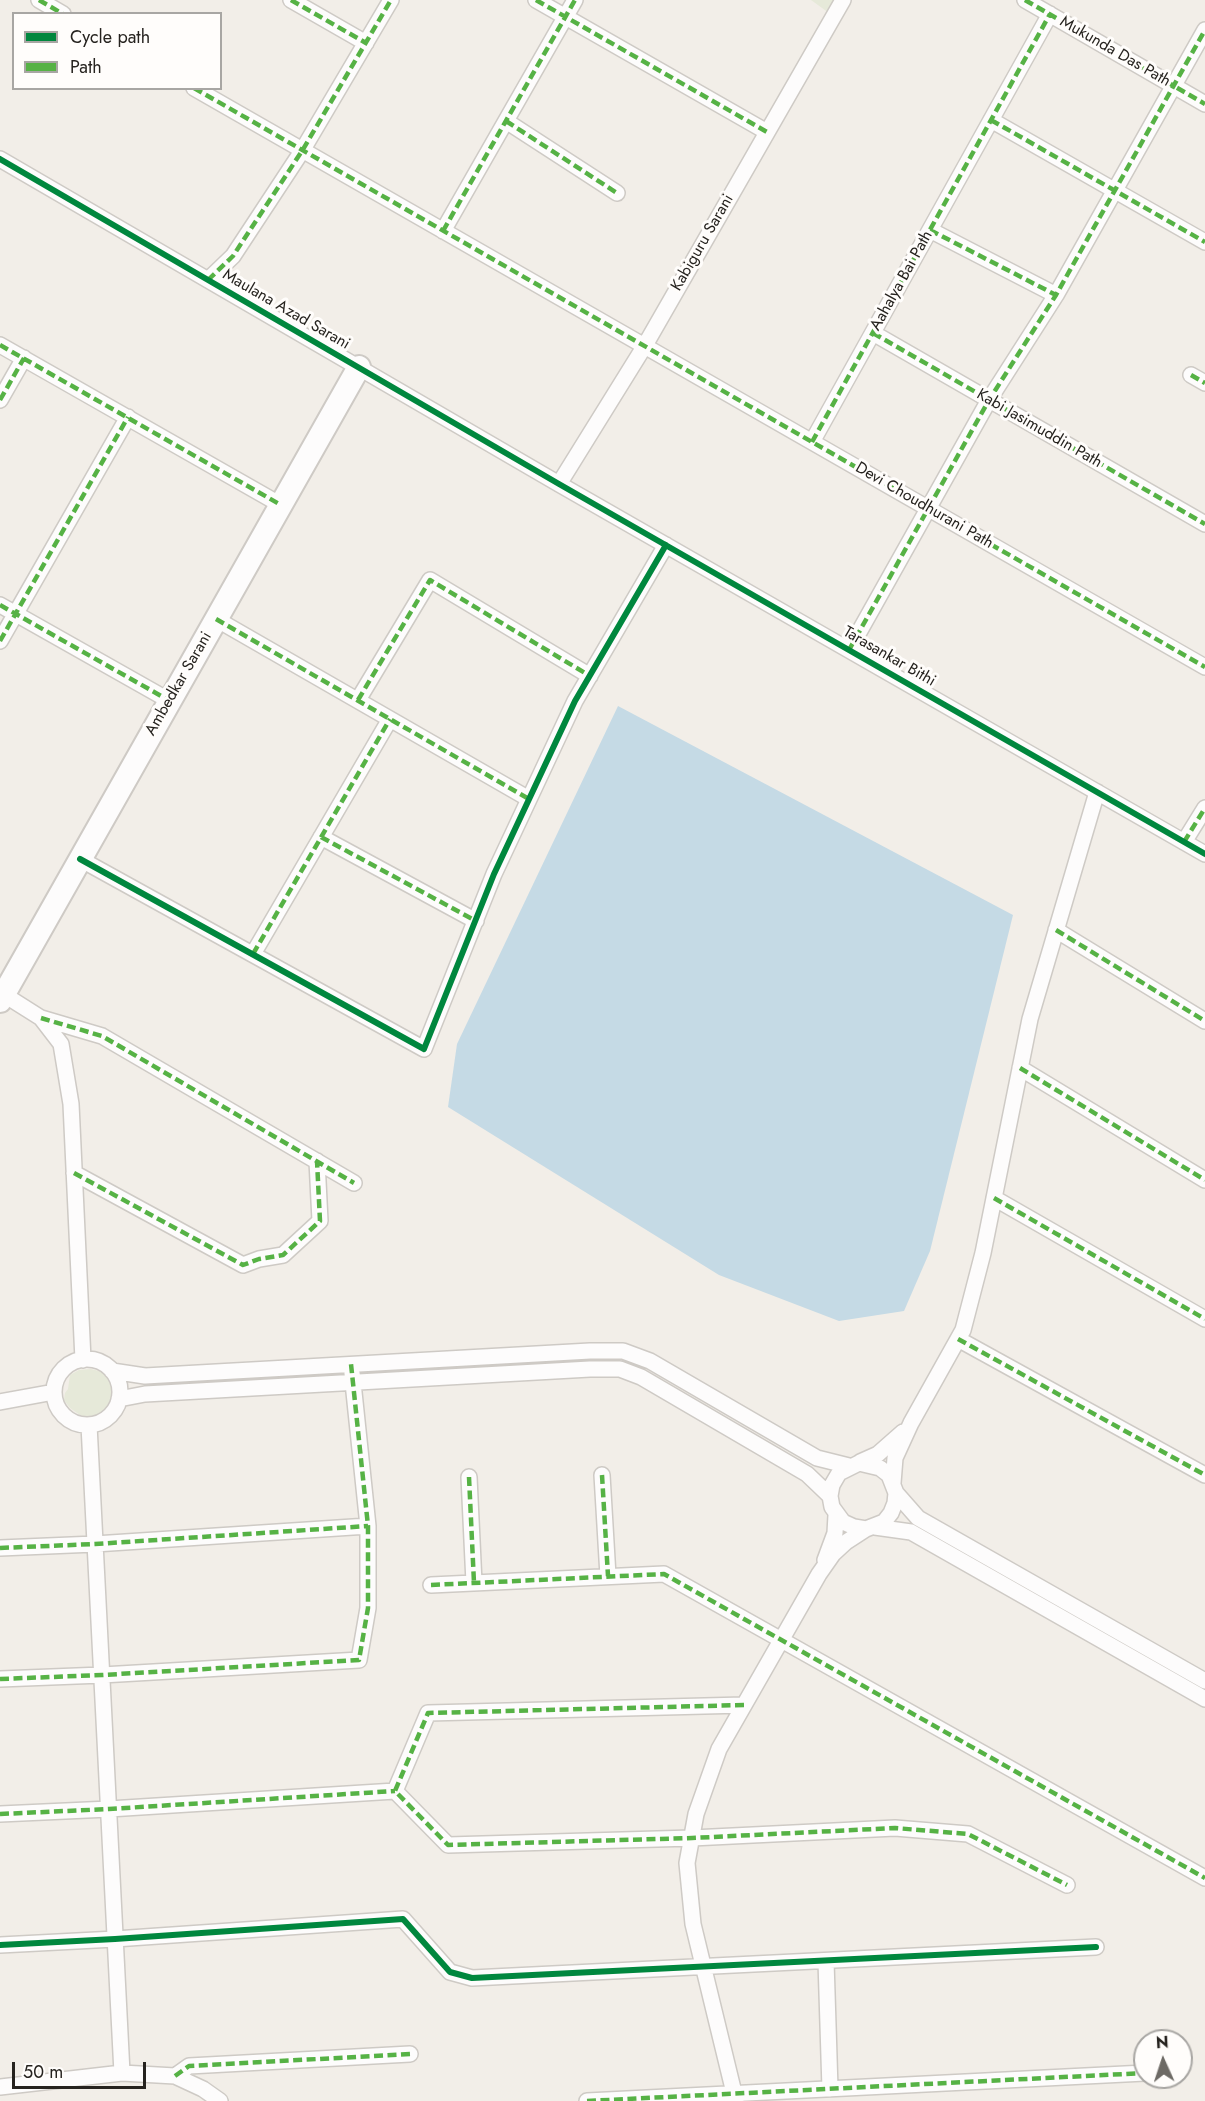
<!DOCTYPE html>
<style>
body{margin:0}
#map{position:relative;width:1205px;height:2101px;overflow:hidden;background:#f2eee8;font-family:Jost,sans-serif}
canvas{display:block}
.legend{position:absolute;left:12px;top:12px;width:210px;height:78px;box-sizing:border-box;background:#fffdfb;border:2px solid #a8a6a3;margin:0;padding:8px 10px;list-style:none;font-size:18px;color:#26231f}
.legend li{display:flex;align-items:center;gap:12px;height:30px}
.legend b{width:30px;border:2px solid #a8a6a3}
.north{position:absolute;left:1133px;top:2029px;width:60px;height:60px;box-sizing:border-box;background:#fffdfb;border:2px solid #a8a6a3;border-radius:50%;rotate:357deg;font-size:16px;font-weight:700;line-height:24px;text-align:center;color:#26231f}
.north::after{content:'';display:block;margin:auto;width:21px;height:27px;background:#6d6a65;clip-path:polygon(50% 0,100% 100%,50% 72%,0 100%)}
.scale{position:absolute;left:12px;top:2062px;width:134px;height:27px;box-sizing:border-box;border:3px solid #26231f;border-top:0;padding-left:8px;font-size:18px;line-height:21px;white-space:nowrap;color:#26231f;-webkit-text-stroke:4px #fffdfb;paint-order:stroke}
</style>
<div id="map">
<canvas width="1205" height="2101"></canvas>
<ul class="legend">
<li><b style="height:8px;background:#00873e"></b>Cycle path</li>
<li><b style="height:8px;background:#56b245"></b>Path</li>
</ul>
<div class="north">N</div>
<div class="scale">50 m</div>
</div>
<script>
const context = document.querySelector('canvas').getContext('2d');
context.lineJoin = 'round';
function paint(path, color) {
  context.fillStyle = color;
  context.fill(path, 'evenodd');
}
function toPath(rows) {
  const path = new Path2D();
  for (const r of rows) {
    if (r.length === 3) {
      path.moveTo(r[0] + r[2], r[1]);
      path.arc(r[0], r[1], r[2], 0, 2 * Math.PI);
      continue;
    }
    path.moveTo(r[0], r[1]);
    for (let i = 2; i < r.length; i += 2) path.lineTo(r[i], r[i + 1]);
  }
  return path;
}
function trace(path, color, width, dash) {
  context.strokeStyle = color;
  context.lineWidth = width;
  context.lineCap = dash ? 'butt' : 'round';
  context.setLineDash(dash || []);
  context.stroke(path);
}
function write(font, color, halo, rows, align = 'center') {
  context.font = font + ' Jost,sans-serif';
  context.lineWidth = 6;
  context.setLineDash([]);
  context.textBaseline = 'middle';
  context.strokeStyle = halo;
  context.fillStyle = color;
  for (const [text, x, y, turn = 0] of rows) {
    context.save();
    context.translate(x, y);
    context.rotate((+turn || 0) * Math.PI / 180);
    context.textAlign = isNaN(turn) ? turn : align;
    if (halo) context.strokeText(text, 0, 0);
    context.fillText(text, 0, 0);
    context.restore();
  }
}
const green = toPath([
 [811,0,837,0,829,13],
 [91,1369,103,1372,111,1382,115,1394,113,1404,103,1415,90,1418,80,1415,70,1408,64,1400,65,1393,68,1389,70,1375,79,1370]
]);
const water = toPath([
 [618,706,1013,915,930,1251,904,1311,839,1321,719,1275,448,1107,457,1044]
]);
const street = toPath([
 [39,0,63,14],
 [291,0,366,43],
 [536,0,767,132],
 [1025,0,1205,104],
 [194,88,1205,667],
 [991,120,1205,242],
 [506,121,617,193],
 [0,159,559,484,1205,854],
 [930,230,1056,295],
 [443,231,575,0],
 [208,280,233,256,302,151,391,0],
 [873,333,1205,524],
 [0,345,281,505],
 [1191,375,1205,383],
 [0,400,24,358],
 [812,442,1050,14],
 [559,484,644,347,843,0],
 [0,605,170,701],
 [216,619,529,799],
 [0,641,128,417],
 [849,650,989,400,1056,295,1205,30],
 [358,700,430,580,590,676],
 [321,837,476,921],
 [1184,842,1205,808],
 [80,859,424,1049,494,874,575,701,666,545],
 [1056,930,1205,1021],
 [253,954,390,719],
 [0,992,41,1018,61,1044,71,1104,83,1360],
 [41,1018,102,1036,354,1183],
 [1020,1068,1205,1180],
 [74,1173,243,1265,259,1259,283,1255,320,1221,317,1161],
 [994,1198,1205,1319],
 [958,1339,1205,1475],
 [87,1392,33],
 [112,1371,145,1376,590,1351,623,1351,650,1361,817,1458,849,1466],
 [119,1399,145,1394,590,1369,620,1369,641,1377,807,1474,830,1496],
 [0,1402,54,1392],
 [89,1425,122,2073],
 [860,1462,878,1454,903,1432],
 [602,1475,608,1576],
 [469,1477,474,1583],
 [893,1483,895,1458,911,1423,963,1330,983,1253,1030,1019,1097,792],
 [896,1493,918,1518,1205,1681],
 [875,1527,911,1532,1205,1699],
 [0,1548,95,1544,368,1526],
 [825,1560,835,1533,836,1515],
 [431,1585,664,1574,1205,1878],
 [0,1679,102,1675,359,1660,368,1608,368,1526,352,1373],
 [744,1705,428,1713,395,1791,448,1845,692,1838,895,1828,968,1834,1067,1885],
 [0,1814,109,1809,395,1791],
 [0,1945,115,1939,403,1919,450,1972,472,1978,1096,1947],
 [826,1961,830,2089],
 [175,2076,189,2066,410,2054],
 [0,2087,122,2073,175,2076,203,2089,220,2101],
 [587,2101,1145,2073],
 [736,2101,693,1924,687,1863,696,1814,719,1749,819,1574,833,1554,846,1542,866,1529,884,1522,891,1513,895,1503,896,1493,889,1475,880,1468,859,1463,839,1473,832,1485,830,1496,832,1507,843,1522,854,1527,866,1529]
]);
const secondary = toPath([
 [0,1001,359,367]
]);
const quiet = toPath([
 [39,0,63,14],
 [291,0,366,43],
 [536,0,767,132],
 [1025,0,1205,104],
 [194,88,1205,667],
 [991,120,1205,242],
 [506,121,617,193],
 [930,230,1056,295],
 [443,231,575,0],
 [208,280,233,256,302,151,391,0],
 [873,333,1205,524],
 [0,345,281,505],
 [1191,375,1205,383],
 [0,400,24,358],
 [812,442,1050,14],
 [0,605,170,701],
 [216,619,529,799],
 [0,641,128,417],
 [849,650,989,400,1056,295,1205,30],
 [358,700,430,580,590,676],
 [321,837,476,921],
 [1184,842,1205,808],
 [1056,930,1205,1021],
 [253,954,390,719],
 [41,1018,102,1036,354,1183],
 [1020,1068,1205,1180],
 [74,1173,243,1265,259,1259,283,1255,320,1221,317,1161],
 [994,1198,1205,1319],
 [958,1339,1205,1475],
 [602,1475,608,1576],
 [469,1477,474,1583],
 [0,1548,95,1544,368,1526],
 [431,1585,664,1574,1205,1878],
 [0,1679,102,1675,359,1660,368,1608,368,1526,351,1364],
 [744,1705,428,1713,395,1791,448,1845,692,1838,895,1828,968,1834,1067,1885],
 [0,1814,109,1809,395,1791],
 [175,2076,189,2066,410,2054],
 [587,2101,1145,2073]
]);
const cycleway = toPath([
 [0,159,559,484,1205,854],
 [80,859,424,1049,494,874,575,701,666,545],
 [0,1945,115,1939,403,1919,450,1972,472,1978,1096,1947]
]);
const streetNames = [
 ["Mukunda Das Path",1115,52,30],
 ["Kabiguru Sarani",703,243,-60],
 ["Aahalya Bai Path",902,281,-61],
 ["Maulana Azad Sarani",286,310,30],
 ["Kabi Jasimuddin Path",1039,429,30],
 ["Devi Choudhurani Path",924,506,30],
 ["Tarasankar Bithi",889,657,30],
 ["Ambedkar Sarani",179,684,-60]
];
paint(green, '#e6e9d9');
paint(water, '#c5dae5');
trace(street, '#cecac5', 18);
trace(secondary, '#cecac5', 26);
trace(street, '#fdfcfc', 15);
trace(secondary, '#fdfcfc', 22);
trace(quiet, '#56b245', 4.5, [9, 4.5]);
trace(cycleway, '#00873e', 6);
write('16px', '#26231f', '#fffdfb', streetNames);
</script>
